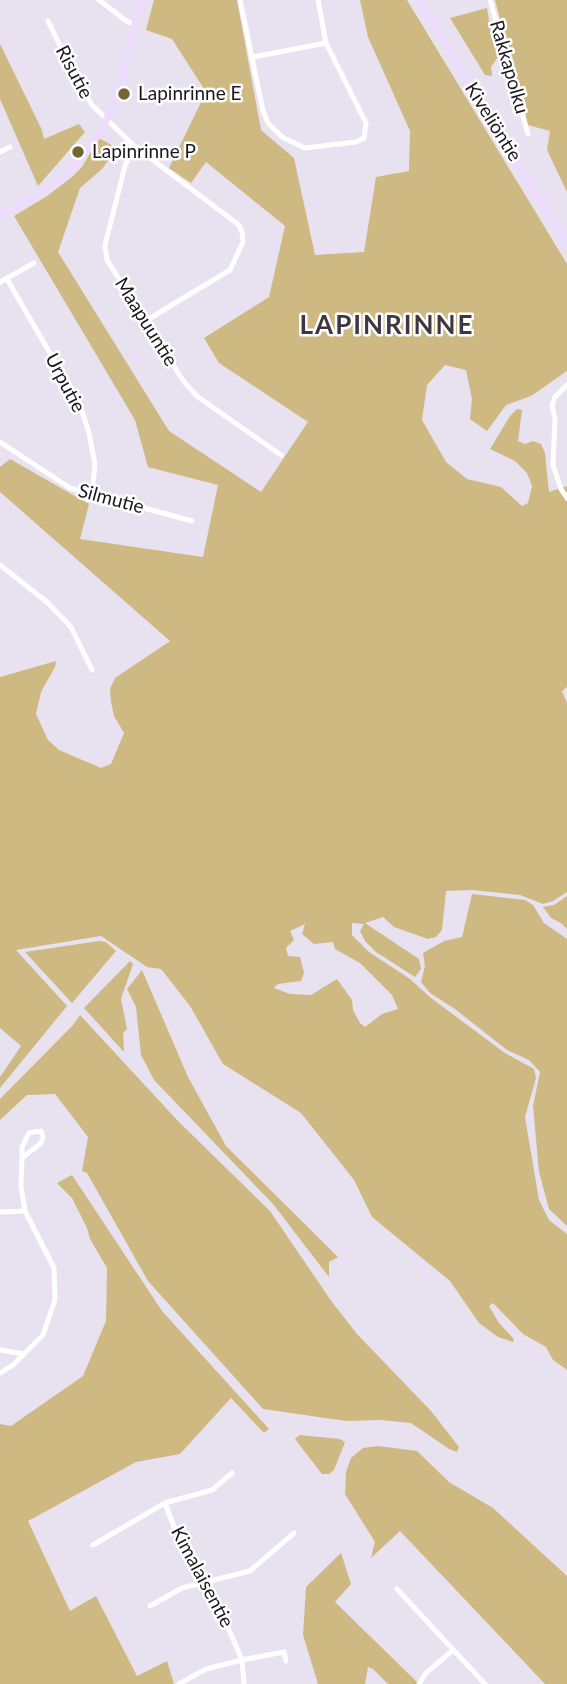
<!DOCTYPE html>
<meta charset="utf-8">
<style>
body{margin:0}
canvas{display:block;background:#e8e1f0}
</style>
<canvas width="567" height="1684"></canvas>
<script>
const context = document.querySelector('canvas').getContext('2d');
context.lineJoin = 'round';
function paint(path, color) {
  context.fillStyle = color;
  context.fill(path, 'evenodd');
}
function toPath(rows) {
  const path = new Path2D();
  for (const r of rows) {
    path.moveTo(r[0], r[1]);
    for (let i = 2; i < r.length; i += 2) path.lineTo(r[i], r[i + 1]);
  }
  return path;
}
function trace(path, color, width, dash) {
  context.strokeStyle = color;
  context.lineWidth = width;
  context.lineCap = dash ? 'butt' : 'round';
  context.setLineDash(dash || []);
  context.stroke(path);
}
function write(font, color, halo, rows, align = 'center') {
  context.font = font + ' Lato,sans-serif';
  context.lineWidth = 5;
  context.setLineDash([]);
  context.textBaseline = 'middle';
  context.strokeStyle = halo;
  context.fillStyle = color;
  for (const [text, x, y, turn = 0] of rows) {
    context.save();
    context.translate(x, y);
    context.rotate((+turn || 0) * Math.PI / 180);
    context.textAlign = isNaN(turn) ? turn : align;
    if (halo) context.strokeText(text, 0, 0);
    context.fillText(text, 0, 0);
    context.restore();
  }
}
const green = toPath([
 [154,0,237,0,261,130,294,158,315,255,364,252,376,177,409,171,410,131,368,37,360,0,407,0,567,264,567,371,531,396,506,405,487,431,470,419,472,399,466,370,445,365,427,385,422,420,446,462,467,479,501,487,522,506,528,503,532,486,527,473,515,461,490,449,510,416,517,409,522,410,518,441,525,444,533,441,541,444,545,453,549,492,567,486,567,687,562,691,567,703,567,892,553,901,543,904,520,895,472,890,446,891,442,930,436,937,428,939,394,927,383,917,365,923,419,959,421,969,415,977,376,952,365,941,360,931,364,924,352,923,352,935,369,952,410,979,431,998,505,1053,534,1069,536,1078,525,1117,539,1200,549,1220,567,1234,567,1370,553,1360,546,1347,523,1334,493,1303,489,1306,499,1323,514,1339,513,1342,498,1337,479,1323,450,1281,372,1217,354,1180,301,1113,223,1064,190,1006,161,969,147,967,101,936,16,950,67,1006,0,1088,0,1077,21,1046,0,1028,0,677,56,661,55,667,41,692,36,714,48,740,59,750,101,768,111,764,124,733,114,716,111,702,110,689,115,678,170,641,0,492,0,467,10,459,89,504,80,539,203,557,218,485,148,467,135,420,14,216,47,196,72,177,82,167,99,138,117,148,102,169,80,188,58,252,169,431,261,492,308,422,219,363,204,338,269,297,285,226,206,162,191,183,169,168,206,92,172,39,146,30],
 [305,924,302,934,314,944,333,942,335,949,360,963,392,995,398,1009,382,1014,365,1027,360,1023,353,1010,352,1000,337,979,311,995,290,994,274,988,278,984,301,981,304,973,300,957,288,956,286,948,294,940,290,931],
 [495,0,567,0,567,192,547,150,550,131,528,125],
 [487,8,491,34,500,54,491,67,492,76,485,75,450,18],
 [0,44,42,130,44,139,79,124,85,132,38,186,0,99],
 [472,894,525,900,533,905,544,923,567,939,567,1226,549,1209,539,1172,533,1106,540,1072,529,1060,507,1050,455,1009,430,993,421,982,425,966,423,953,444,941,462,937],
 [567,896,567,929,561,923,551,918,543,907,554,905],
 [99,941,106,942,116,951,72,1003,25,952],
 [130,961,133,964,121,999,127,1029,123,1033,124,1052,84,1008],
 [142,970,188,1077,226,1146,338,1257,329,1262,329,1277,273,1204,154,1080,141,1055,136,1007,127,989],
 [80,1015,178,1121,270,1211,332,1302,357,1334,431,1411,459,1447,457,1452,449,1449,411,1423,380,1420,346,1421,263,1409,148,1281,87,1173,82,1171,88,1137,55,1094,27,1095,0,1120,0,1099,73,1025],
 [72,1175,162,1311,269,1429,264,1433,231,1398,180,1454,136,1462,28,1521,70,1611,96,1596,137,1676,167,1661,174,1684,0,1684,0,1424,11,1426,83,1376,106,1321,107,1268,90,1239,87,1228,72,1198,57,1183],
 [300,1435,340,1439,345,1442,334,1470,329,1474,322,1474,318,1469,295,1439],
 [378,1446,417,1451,449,1482,493,1508,567,1576,567,1684,545,1684,400,1531,371,1558,375,1542,345,1494,346,1472,351,1458,363,1448],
 [341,1553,351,1584,335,1602,419,1684,388,1684,373,1669,368,1667,365,1684,318,1684,303,1635,306,1587]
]);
const street = toPath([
 [99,0,125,20,135,25],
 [240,0,263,111,268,123,282,137,305,148,356,142,364,138,366,123,326,43,253,57],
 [318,0,326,43],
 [490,0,528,134],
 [48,21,78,83,92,105,133,145,239,225,242,232,243,242,230,270,147,320],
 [133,145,125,166,105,245,107,260,184,382,198,397,281,455],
 [0,152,10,147],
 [7,279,80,405,89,433,95,464,92,495],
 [0,282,34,263],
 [567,385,555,397,552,405,555,419,553,465,561,489,567,498],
 [0,442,70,488,192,521],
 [0,565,47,602,71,627,92,670],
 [0,1212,25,1211],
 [0,1350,24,1354],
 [0,1373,13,1365,43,1335,55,1300,54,1268,25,1211,21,1187,22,1158,22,1147,29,1133,41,1131,43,1137,41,1143,22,1158],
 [232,1473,212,1490,165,1503,180,1543,228,1627,242,1660,244,1684],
 [93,1545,165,1503],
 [397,1589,485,1684],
 [150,1606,182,1588,250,1571,294,1533],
 [179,1684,206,1669,242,1660,284,1652,286,1661],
 [419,1684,426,1673,453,1650]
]);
const secondary = toPath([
 [419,0,567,245],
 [0,214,42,192,67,174,100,133,112,108,122,79,137,15,143,0]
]);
const markers = [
 [124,94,7,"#776433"],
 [78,152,7,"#776433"]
];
const streetNames = [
 ["Rakkapolku",509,67,74],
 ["Risutie",74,72,62],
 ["Kiveliöntie",493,122,58],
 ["Maapuuntie",146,322,58],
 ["Urputie",65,383,62],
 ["Silmutie",111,499,15],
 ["Kimalaisentie",202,1577,62]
];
const poiNames = [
 ["Lapinrinne E",138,94],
 ["Lapinrinne P",92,152]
];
const districtNames = [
 ["LAPINRINNE",387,326]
];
paint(green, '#ceb982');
trace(street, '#fff', 5);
trace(secondary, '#eedcfe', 7);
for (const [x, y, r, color] of markers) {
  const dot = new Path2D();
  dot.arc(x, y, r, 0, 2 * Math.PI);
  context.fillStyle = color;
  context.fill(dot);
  trace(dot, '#fff', 2.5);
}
write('19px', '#19171c', '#fff', streetNames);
write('19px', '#19171c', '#fff', poiNames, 'left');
context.letterSpacing = '2px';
write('bold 26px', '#3c3742', '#fff', districtNames);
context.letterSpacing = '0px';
</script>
